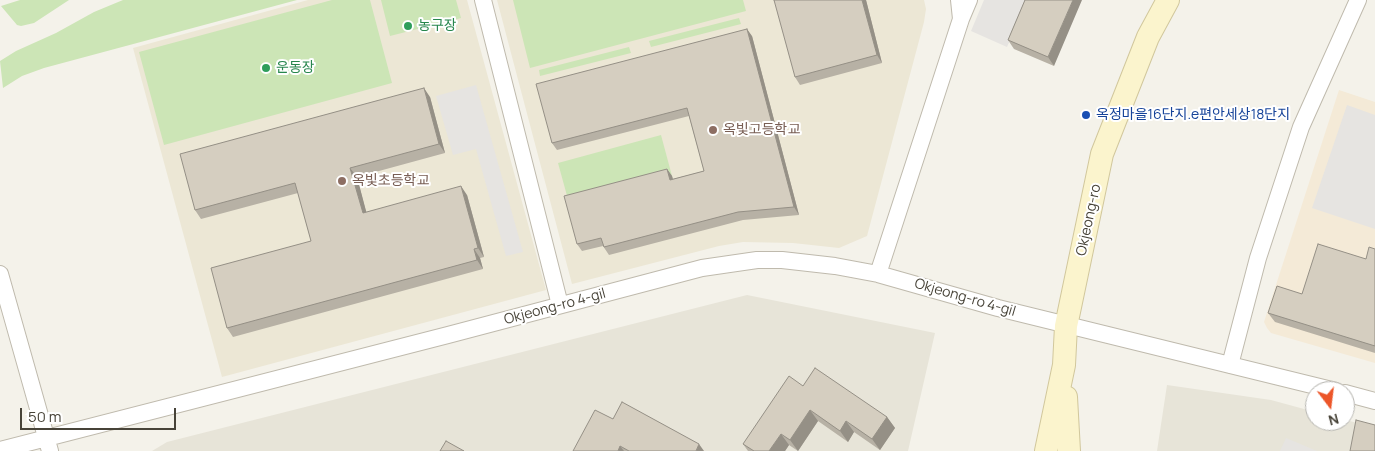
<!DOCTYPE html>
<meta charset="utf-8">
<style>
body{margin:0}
#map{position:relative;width:1375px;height:451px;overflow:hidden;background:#f4f2ea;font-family:Manrope,sans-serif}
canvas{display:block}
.north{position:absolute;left:1305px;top:381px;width:50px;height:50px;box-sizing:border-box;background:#fff;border:1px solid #b5b4af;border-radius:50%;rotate:165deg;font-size:14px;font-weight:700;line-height:20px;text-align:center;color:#474338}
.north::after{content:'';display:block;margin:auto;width:18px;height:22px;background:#ec5629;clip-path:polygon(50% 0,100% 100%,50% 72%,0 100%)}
.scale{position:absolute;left:20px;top:408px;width:156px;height:22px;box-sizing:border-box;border:2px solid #474338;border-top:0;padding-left:6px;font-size:15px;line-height:18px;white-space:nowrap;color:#474338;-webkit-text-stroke:4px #fff;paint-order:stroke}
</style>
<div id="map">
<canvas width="1375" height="451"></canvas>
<div class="north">N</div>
<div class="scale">50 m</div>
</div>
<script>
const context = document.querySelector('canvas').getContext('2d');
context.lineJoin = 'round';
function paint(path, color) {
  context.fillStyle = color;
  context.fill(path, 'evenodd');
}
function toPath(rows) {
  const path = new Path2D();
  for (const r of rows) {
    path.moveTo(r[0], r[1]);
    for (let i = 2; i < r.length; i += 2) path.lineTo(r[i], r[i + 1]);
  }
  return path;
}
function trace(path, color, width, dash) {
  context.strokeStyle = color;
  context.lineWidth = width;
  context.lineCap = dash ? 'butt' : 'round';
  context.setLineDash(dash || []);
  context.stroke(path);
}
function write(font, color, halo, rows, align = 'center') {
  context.font = font + ' Manrope,"Noto Sans KR",sans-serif';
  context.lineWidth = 4;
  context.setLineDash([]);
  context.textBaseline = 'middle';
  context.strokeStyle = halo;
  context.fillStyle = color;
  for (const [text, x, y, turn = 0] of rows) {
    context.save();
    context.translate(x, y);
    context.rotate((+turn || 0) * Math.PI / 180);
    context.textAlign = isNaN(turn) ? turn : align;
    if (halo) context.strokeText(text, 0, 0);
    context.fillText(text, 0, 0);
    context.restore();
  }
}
const residential = toPath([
 [747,295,935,333,908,451,152,451,167,442],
 [1167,385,1271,400,1315,412,1315,421,1345,421,1345,420,1375,427,1375,451,1157,451]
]);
const commercial = toPath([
 [1339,90,1375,102,1375,363,1271,333,1267,328,1264,322]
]);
const education = toPath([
 [308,0,467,0,546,290,222,377,133,48],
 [497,0,924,0,926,9,924,22,867,236,839,248,793,243,743,242,719,246,572,284]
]);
const green = toPath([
 [20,0,69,0,34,23,21,26,17,25,1,6],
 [123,0,297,0,44,68,22,76,3,88,0,61,16,51,56,33,94,12],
 [332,0,370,0,392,83,164,145,139,52],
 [381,0,456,0,461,18,390,36],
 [513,0,743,0,746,11,530,68],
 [739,18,741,24,651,47,649,41],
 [629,47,631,53,540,76,539,70],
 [661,135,672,176,569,203,558,163]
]);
const parking = toPath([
 [984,0,1028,0,1007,47,971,31],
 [476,85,523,252,506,256,476,149,453,155,436,96],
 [1347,105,1375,115,1375,229,1312,208],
 [1286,438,1317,451,1280,451]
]);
const minor = toPath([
 [483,0,560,305],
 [959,0,961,19,969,0],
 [0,274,50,451],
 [878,274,961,19],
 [1230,365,1258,258,1301,127,1358,0],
 [1345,393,1375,401],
 [0,450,448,335,702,268,757,260,782,260,835,266,878,274,998,308,1336,391]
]);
const secondary = toPath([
 [1066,397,1069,451],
 [1046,451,1064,365,1066,326,1102,154,1148,37,1168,0]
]);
const wall = toPath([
 [866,0,882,63,800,85,795,77],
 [1025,0,1054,66,1014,49,1008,40],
 [752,36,799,215,743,220,609,255,603,246,582,251,577,244,667,169,672,176,673,179,704,171,689,116,557,150,552,143],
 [430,97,445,153,357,177,366,212,467,195,484,257,480,258,483,269,233,337,227,328,311,241,298,193,201,219,195,210],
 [1375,249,1375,353,1275,322,1268,313,1366,259],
 [803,386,887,417,895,428,880,450,854,432,848,442,818,421,798,451,789,445,785,451,748,451,743,444],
 [613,419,704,451,573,451]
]);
const shadedWall = toPath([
 [862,0,866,0,882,63,877,55],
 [1073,0,1082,0,1054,66,1048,57],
 [747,29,752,36,799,215,794,207],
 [424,88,430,97,445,153,439,144],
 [350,168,357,177,369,222,363,213],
 [667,169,672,176,675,188,670,180],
 [461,186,467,195,484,257,478,248],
 [474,249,480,258,483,269,477,260],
 [810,410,818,421,798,451,790,440],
 [887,417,895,428,880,450,872,439],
 [846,421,854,432,848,442,840,431],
 [781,434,789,445,785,451,769,451],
 [699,444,704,451,696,451],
 [620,446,624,451,618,451]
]);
const building = toPath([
 [774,0,862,0,877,55,795,77,774,0],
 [1025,0,1073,0,1048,57,1008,40,1025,0],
 [747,29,794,207,738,212,604,247,601,238,577,244,564,196,667,169,670,180,704,171,687,108,552,143,536,84,747,29],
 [424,88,439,144,350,168,363,213,461,186,478,248,474,249,477,260,227,328,211,268,311,241,295,183,195,210,180,154,424,88],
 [1318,244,1366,259,1369,247,1375,249,1375,346,1268,313,1277,286,1302,294,1318,244],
 [815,368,887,417,872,439,846,421,840,431,810,410,790,440,781,434,769,451,754,451,743,444,789,376,803,386,815,368],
 [622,402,699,444,696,451,629,451,620,446,618,451,573,451,595,410,613,419,622,402],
 [1356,420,1375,425,1375,451,1350,451,1356,420],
 [446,441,464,451,440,451,446,441]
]);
const markers = [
 [408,26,5,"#2e9e5b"],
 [266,68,5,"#2e9e5b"],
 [1086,115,5,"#1a4fb4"],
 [713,130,5,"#8d6e63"],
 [342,181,5,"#8d6e63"]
];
const leisureNames = [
 ["농구장",418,26],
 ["운동장",276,68]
];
const transitNames = [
 ["옥정마을16단지.e편안세상18단지",1096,115]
];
const educationNames = [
 ["옥빛고등학교",723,130],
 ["옥빛초등학교",352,181]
];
const streetNames = [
 ["Okjeong-ro",1089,220,-78],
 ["Okjeong-ro 4-gil",965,298,16],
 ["Okjeong-ro 4-gil",555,307,-15]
];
paint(residential, '#e7e4d8');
paint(commercial, '#f4ead7');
paint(education, '#ece7d5');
paint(green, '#cce5b6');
paint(parking, '#e6e4e1');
trace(minor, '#bfbaad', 18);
trace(secondary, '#d1c79c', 24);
trace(minor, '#fff', 16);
trace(secondary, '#fbf4cd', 22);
paint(wall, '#b7b1a5');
paint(shadedWall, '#959086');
paint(building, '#d5cec0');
trace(building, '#959086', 1);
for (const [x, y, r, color] of markers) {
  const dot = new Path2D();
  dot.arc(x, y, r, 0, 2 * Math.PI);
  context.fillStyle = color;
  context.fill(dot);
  trace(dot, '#fff', 2);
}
write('14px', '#27864d', '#fff', leisureNames, 'left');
write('14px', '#164399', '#fff', transitNames, 'left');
write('14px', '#785e54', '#fff', educationNames, 'left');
write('14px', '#474338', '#fff', streetNames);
</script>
